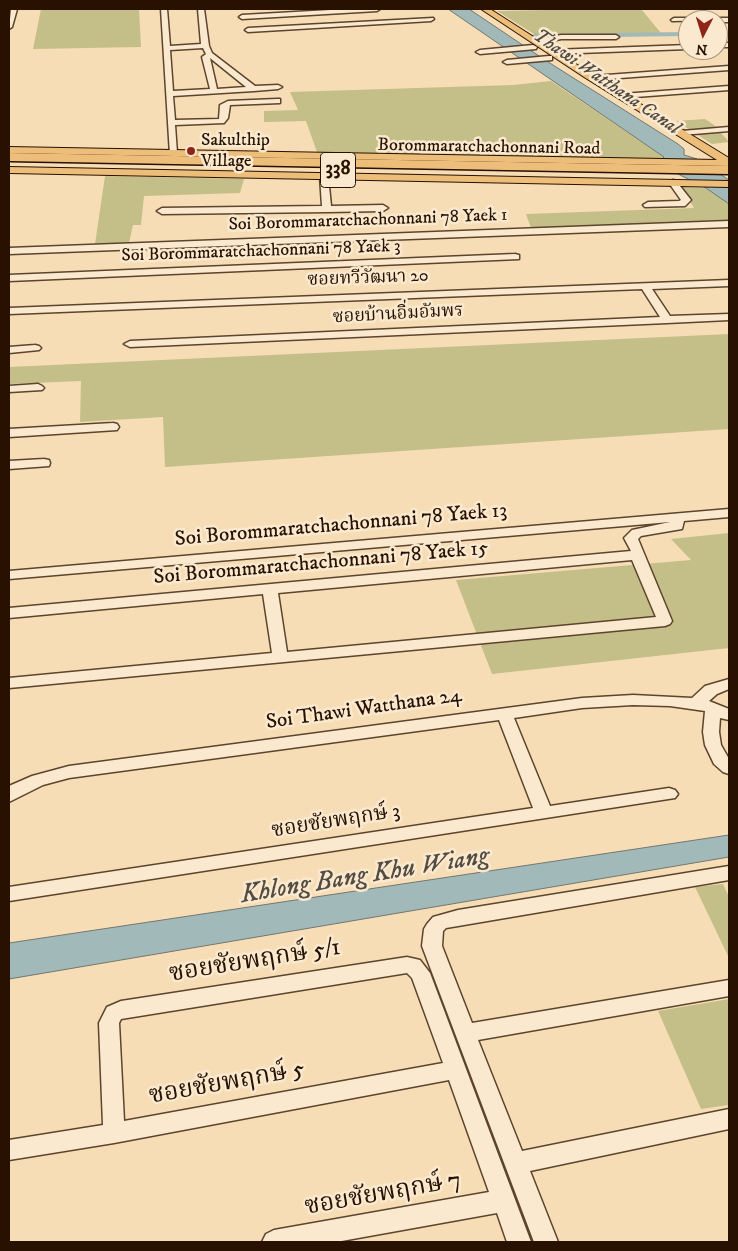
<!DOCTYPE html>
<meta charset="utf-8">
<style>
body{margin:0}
#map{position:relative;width:738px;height:1251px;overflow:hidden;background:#f7ddb5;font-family:"IM FELL DW Pica",serif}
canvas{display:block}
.frame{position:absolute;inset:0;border:10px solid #281100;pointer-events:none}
.north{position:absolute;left:678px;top:10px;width:50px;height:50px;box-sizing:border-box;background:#fae9cf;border:1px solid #a6937c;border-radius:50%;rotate:185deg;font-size:14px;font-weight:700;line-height:20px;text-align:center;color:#281100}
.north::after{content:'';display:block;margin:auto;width:18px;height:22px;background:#8f2418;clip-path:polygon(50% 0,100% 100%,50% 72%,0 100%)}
</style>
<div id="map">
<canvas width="738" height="1251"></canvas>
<div class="frame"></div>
<div class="north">N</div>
</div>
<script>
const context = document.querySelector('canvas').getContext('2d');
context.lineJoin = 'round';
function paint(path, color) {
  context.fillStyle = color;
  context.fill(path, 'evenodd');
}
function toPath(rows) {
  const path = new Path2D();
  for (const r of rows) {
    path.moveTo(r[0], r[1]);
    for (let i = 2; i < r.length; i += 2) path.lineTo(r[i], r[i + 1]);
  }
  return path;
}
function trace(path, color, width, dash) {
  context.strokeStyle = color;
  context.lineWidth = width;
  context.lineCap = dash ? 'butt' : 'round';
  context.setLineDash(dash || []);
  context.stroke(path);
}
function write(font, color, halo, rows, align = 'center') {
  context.font = font + ' "IM FELL DW Pica","Noto Serif Thai",serif';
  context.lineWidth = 5;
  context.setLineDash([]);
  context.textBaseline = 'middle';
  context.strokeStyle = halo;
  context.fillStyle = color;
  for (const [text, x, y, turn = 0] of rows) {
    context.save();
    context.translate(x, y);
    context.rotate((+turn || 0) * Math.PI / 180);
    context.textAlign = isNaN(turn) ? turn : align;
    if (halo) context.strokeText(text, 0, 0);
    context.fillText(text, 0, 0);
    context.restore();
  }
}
const green = toPath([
 [41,9,139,9,141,47,33,49],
 [596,9,641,9,661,33,534,34,497,11],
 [551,81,664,157,662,159,317,152,306,121,264,122,264,111,298,110,290,92,513,85],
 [705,119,714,125,729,142,712,144,676,121],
 [9,159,674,172,680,174,9,162],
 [105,176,244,179,240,193,144,196,141,225,133,225,129,243,95,244],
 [682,187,706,188,729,204,729,221,531,228,526,214,694,208],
 [729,334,729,429,165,467,163,417,80,422,81,381,9,384,9,367],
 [729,533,729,648,492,674,456,580,691,560,671,539],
 [723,884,729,897,729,958,695,887],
 [729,999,729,1105,701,1109,658,1011]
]);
const water = toPath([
 [448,9,469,9,545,60,678,144,684,149,684,155,697,159,729,180,729,204,706,188,674,172,662,159,664,157,448,9],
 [729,835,729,857,9,979,9,943,729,835]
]);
const canal = toPath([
 [688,32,688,36,534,38,531,36,534,34,688,32],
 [718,32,729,32,729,36,718,36,718,32]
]);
const minor = toPath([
 [11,9,17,9,12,27,9,29,11,9],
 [161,9,167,9,170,46,201,44,198,9,204,9,209,46,212,53,255,86,278,85,282,87,278,89,254,91,173,96,175,120,219,119,220,105,228,101,277,99,280,99,280,103,230,105,228,118,224,123,175,125,177,153,170,155,161,9],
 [203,48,206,54,202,57,210,89,173,91,170,50,203,48],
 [210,58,246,87,217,89,210,58],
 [348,9,380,9,377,11,242,19,239,17,242,15,348,9],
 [433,18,434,19,431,21,248,32,245,30,248,28,433,18],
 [674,18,729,18,729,22,718,22,718,20,672,21,671,20,674,18],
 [561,35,616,35,619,37,616,39,561,39,537,44,533,42,545,38,561,35],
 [718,43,729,43,729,47,718,47,718,43],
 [533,45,537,47,536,49,480,54,476,52,480,50,533,45],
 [688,45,688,49,552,54,548,52,552,50,688,45],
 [549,56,552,56,552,60,507,64,503,62,507,60,549,56],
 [729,66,729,70,593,80,589,78,593,76,729,66],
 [729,86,729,90,622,98,618,96,622,94,729,86],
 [729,127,729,131,682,135,678,133,682,131,729,127],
 [324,173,328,176,331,206,383,205,388,208,383,211,327,212,162,214,157,211,162,208,322,206,320,176,324,173],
 [673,180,676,181,691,200,685,206,645,207,643,205,648,202,679,201,681,200,669,183,673,180],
 [729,221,729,227,9,254,9,248,729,221],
 [515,254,519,255,519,259,9,281,9,275,515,254],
 [729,280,729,286,652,289,670,316,729,314,729,320,667,323,130,347,124,344,130,341,660,317,642,289,9,314,9,308,729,280],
 [35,345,39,346,41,348,39,350,9,353,9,347,35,345],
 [38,384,42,386,44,388,42,390,9,392,9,386,38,384],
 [113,423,117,424,119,427,117,430,9,437,9,429,113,423],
 [44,459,49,460,50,463,49,466,9,469,9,461,44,459],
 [729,509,729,517,684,521,682,529,641,536,638,539,672,621,670,624,665,626,9,688,9,678,272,653,263,594,9,618,9,608,631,551,624,538,632,530,670,522,9,579,9,571,729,509],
 [632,560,656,617,287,652,278,593,632,560],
 [729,679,729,689,717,694,709,701,729,709,729,720,720,718,719,732,721,745,729,759,729,774,723,772,714,764,705,745,703,732,705,711,670,706,633,705,582,708,514,718,550,806,669,788,675,790,678,794,675,798,9,901,9,887,533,808,499,720,69,778,43,785,9,802,9,786,32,776,69,766,582,698,633,695,692,698,705,686,729,679],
 [729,866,729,880,458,926,446,928,443,931,442,946,472,1023,729,980,729,996,478,1040,522,1151,729,1109,729,1129,530,1171,558,1242,534,1242,422,946,424,929,427,924,433,917,458,910,729,866],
 [407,957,420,960,430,973,531,1242,507,1242,497,1213,336,1242,262,1242,266,1234,274,1230,489,1192,449,1080,114,1143,9,1160,9,1140,103,1125,99,1023,107,1007,121,1001,407,957],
 [407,973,412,978,443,1063,124,1121,119,1023,121,1019,407,973]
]);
const major = toPath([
 [481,9,490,9,590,73,729,158,729,166,9,153,9,147,717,160,584,77,481,9],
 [9,167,729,181,729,187,9,173,9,167]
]);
const highway = toPath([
 [9,153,729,166,729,174,9,161,9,153]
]);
const markers = [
 [191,151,5,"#8f2418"]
];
const farPoinames = [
 ["Sakulthip",201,141],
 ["Village",201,162]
];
const farStreetnames = [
 ["Borommaratchachonnani Road",489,148,1],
 ["Soi Borommaratchachonnani 78 Yaek 1",368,221,-2],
 ["Soi Borommaratchachonnani 78 Yaek 3",261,252,-2],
 ["ซอยทวีวัฒนา 20",368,279,-2],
 ["ซอยบ้านอิ่มอัมพร",398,315,-3]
];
const farWaternames = [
 ["Thawi Watthana Canal",606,83,34]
];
const shields = [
 [338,170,35]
];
const shieldNames = [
 ["338",338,170]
];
const streetNames = [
 ["Soi Borommaratchachonnani 78 Yaek 13",341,526,-5],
 ["Soi Borommaratchachonnani 78 Yaek 15",321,564,-5],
 ["Soi Thawi Watthana 24",364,710,-8],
 ["ซอยชัยพฤกษ์ 3",336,822,-9]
];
const nearStreetnames = [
 ["ซอยชัยพฤกษ์ 5/1",255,962,-9],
 ["ซอยชัยพฤกษ์ 5",227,1084,-10],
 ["ซอยชัยพฤกษ์ 7",383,1195,-10]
];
const nearWaternames = [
 ["Khlong Bang Khu Wiang",365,877,-9]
];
paint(green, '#c4bf88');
paint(water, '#a2b9b9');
trace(water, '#71766f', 1);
paint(canal, '#a2b9b9');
trace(minor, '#5c442d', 3);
trace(major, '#281100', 2);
trace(highway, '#281100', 3);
paint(minor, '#fae9cf');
paint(major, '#ecbe7a');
paint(highway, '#ecbe7a');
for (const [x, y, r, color] of markers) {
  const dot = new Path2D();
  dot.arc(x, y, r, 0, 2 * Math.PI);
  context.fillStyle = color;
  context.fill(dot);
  trace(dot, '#fae9cf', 2);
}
write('18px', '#281100', '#fae9cf', farPoinames, 'left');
write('18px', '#281100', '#fae9cf', farStreetnames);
write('italic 19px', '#534c41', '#fae9cf', farWaternames);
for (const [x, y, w] of shields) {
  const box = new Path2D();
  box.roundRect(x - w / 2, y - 17.5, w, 35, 4);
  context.fillStyle = '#fae9cf';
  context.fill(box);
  trace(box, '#281100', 1);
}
write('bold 20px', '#281100', null, shieldNames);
write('21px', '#281100', '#fae9cf', streetNames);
write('25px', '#281100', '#fae9cf', nearStreetnames);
write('italic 26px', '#534c41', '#fae9cf', nearWaternames);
</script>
